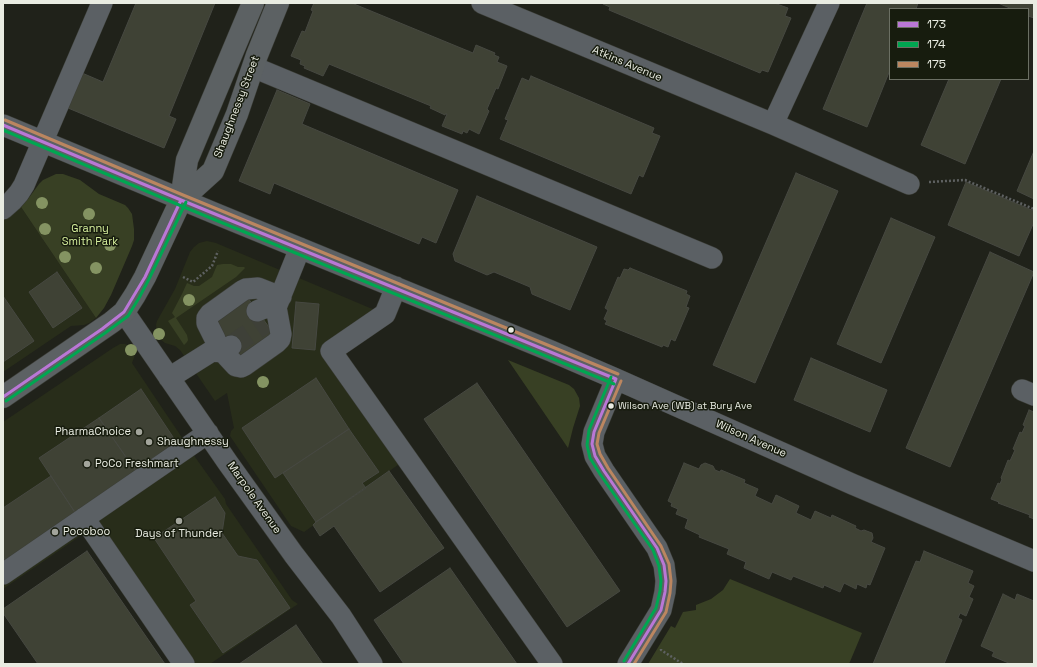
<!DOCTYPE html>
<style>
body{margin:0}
#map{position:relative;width:1037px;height:667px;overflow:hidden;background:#20221a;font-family:"Space Grotesk",sans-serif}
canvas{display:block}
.frame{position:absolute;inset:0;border:4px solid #e9ece2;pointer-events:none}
.legend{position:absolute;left:889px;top:8px;width:140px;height:72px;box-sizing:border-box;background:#171c0e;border:1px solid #6b6f63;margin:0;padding:5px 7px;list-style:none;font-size:12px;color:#e9ece2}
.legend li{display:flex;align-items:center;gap:8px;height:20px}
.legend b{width:20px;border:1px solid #6b6f63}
</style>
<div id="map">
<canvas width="1037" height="667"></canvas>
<div class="frame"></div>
<ul class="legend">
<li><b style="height:5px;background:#ba77d6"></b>173</li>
<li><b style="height:5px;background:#00a651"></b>174</li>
<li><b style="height:5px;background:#bb8660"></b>175</li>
</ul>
</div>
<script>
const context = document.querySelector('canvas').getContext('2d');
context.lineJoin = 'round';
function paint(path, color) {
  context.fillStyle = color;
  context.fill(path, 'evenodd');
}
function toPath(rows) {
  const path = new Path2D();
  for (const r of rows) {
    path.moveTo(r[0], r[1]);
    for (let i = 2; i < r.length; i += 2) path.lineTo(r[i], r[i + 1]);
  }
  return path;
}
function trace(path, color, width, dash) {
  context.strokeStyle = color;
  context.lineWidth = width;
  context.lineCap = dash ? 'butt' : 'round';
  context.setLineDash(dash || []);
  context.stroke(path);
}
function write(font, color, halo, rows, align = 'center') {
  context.font = font + ' "Space Grotesk",sans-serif';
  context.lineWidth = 3;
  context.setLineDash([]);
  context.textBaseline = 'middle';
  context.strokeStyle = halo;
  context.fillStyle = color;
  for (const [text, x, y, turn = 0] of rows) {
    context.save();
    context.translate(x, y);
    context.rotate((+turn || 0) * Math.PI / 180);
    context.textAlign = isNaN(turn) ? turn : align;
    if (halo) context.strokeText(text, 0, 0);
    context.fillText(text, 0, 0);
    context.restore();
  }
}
const built = toPath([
 [21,207,96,318,89,323,84,325,71,326,3,372,3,218],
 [207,241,216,243,370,308,373,309,374,312,324,347,402,462,304,532,291,526,230,436,231,431,234,428,227,393,215,401,180,350,175,346,165,343,159,338,157,334,156,325,157,321,175,289,190,252,194,247,199,243],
 [120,344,125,344,132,347,135,355,132,363,195,457,225,499,226,504,292,600,298,604,210,664,181,664,89,530,3,589,3,422,113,348]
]);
const green = toPath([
 [56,174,63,174,80,180,99,194,125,205,128,208,132,214,134,229,134,240,132,246,111,295,104,308,96,318,21,207,28,199,39,184,43,180],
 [223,264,231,264,238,267,244,267,245,268,236,277,176,318,187,335,188,340,187,342,184,345,168,321,175,317,172,313,182,294,187,283,194,286,199,286,212,277,217,265],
 [508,360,569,385,574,389,579,398,580,406,573,428,568,448],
 [730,579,862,633,849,664,648,664,671,626,675,628,683,612,696,610,696,605,711,599,723,590]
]);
const building = toPath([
 [136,3,215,3,169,116,176,119,164,148,68,108,82,73,103,82,136,3],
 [314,3,355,3,354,4,473,53,476,45,495,53,494,55,499,57,497,62,507,66,498,89,496,88,487,109,489,111,479,134,469,129,467,133,463,131,462,134,442,126,447,114,445,114,445,115,430,108,431,106,329,64,323,76,304,68,305,66,300,64,301,60,291,56,302,31,305,32,313,11,311,10,314,3],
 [603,3,774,3,788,8,785,16,791,18,768,72,762,70,760,73,609,10,610,7,603,4,603,3],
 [867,3,918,3,916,9,890,9,890,70,867,127,823,109,867,3],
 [998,3,1034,3,1034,18,1028,16,1028,9,1012,9,998,3],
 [531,76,654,128,652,133,660,136,643,177,639,175,631,194,500,139,508,120,505,119,522,78,529,81,531,76],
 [949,79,1001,79,965,164,921,145,949,79],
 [277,90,310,104,302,124,458,190,436,243,422,237,419,244,274,183,270,194,239,181,277,90],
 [1034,151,1034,199,1017,191,1034,151],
 [796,173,838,191,755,383,713,365,796,173],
 [966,182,1034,211,1034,222,1019,256,948,225,966,182],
 [477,196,597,247,570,310,532,294,530,287,494,272,487,275,455,261,453,254,477,196],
 [891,218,935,237,881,363,837,344,891,218],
 [990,252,1034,272,950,467,906,448,990,252],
 [630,268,687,291,686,294,690,296,686,307,689,308,675,341,671,339,668,347,663,345,662,347,605,324,607,321,604,319,608,310,605,308,618,277,620,278,624,269,628,270,630,268],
 [57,272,82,308,53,328,29,292,57,272],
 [3,296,34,341,3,362,3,296],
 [248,298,276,337,242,360,214,321,248,298],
 [296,302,319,304,315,350,292,348,296,302],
 [811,358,887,390,870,432,794,400,811,358],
 [316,378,349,429,275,478,242,428,316,378],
 [477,383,620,591,567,627,424,419,477,383],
 [141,389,179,446,157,455,135,470,99,418,141,389],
 [1029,410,1034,412,1034,519,1029,517,1030,515,998,503,999,502,991,499,998,483,1000,484,1002,479,1001,478,1008,460,1010,461,1015,450,1013,449,1020,432,1022,433,1025,426,1023,425,1029,410],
 [99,418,139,476,78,517,39,458,99,418],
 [349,429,379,472,362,483,366,488,316,522,283,473,349,429],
 [684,463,699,469,701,465,705,463,713,466,715,470,720,472,721,470,745,480,744,483,758,489,755,496,772,504,776,495,799,506,796,513,811,520,815,511,831,518,832,515,856,526,855,528,861,531,864,530,872,533,873,538,871,542,885,548,870,585,867,584,866,588,857,584,856,589,844,583,840,592,824,585,823,588,793,576,791,580,772,572,769,579,744,568,746,562,727,554,729,549,699,537,700,535,685,528,688,519,676,514,678,509,671,506,672,503,668,501,684,463],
 [389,471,444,548,380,592,334,526,320,536,313,525,316,522,389,471],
 [51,476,78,517,5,560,3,556,3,508,51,476],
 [215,497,225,513,222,533,238,556,257,560,290,608,223,653,190,605,196,601,154,538,215,497],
 [87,551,165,664,38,664,3,613,3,609,87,551],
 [924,551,973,571,968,583,974,586,969,597,973,599,966,616,960,613,958,618,962,620,944,664,873,664,916,561,920,562,924,551],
 [450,568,517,664,404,664,374,620,450,568],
 [1003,594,1015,600,1017,594,1034,601,1034,664,1011,664,992,656,994,652,981,646,1003,594],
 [296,625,323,664,239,664,296,625]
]);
const minorTunnel = toPath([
 [231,346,265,323]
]);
const path = toPath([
 [929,182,965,180,1034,209],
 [183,277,193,282,212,266,218,251],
 [661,649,661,650,683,664]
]);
const minor = toPath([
 [482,3,773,124,909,184],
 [253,67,712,258],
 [773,124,829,3],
 [3,125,214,213,551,351,616,379,852,484,1034,561],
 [3,209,12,201,19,193,24,185,102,3],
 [396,287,385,314,331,351,552,664],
 [275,310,300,248],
 [124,312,228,463,294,555,341,616,372,664],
 [215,339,207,323,207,318,210,314,242,291,246,289,258,288,281,297],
 [223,352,236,366,241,367,245,365,276,343,280,339,281,334,276,307,264,308,257,311],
 [169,378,212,351,223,352,231,346],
 [616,379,594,432,592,444,595,456,604,471,657,548,664,565,666,581,665,592,661,610,628,664],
 [1022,390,1034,395],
 [84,518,184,664],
 [3,574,208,433]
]);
const major = toPath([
 [181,200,213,171,237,114,257,55,278,3],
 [3,397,112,322,124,312,135,295,145,277,181,200,187,160,253,3]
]);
const bus1 = toPath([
 [3,125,181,200,616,379],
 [616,379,594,432,592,444,595,456,604,471,657,548,664,565,666,581,665,592,661,610,628,664],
 [3,397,102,329,124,312,145,277,181,200]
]);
const bus2 = toPath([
 [3,130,179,205,614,384],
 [611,377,589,430,587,445,590,458,600,474,653,550,659,566,661,581,660,591,656,608,624,661],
 [6,401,105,333,128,316,139,298,149,279,186,202]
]);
const bus3 = toPath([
 [5,120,183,195,618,374],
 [621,381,599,433,597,444,600,454,608,468,661,546,669,564,671,581,670,593,666,612,634,664]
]);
const trees = [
 [42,203],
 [89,214],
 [45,229],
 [110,245],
 [65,257],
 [96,268],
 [189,300],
 [159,334],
 [131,350],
 [263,382]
];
const markers = [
 [511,330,3.5,"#e9ece2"],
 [611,406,3.5,"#e9ece2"],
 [139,432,4,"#a3a59c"],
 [149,442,4,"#a3a59c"],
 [87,464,4,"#a3a59c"],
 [179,521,4,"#a3a59c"],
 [55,532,4,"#a3a59c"]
];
const busNames = [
 ["Wilson Ave (WB) at Bury Ave",618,406]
];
const streetNames = [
 ["Atkins Avenue",627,64,23],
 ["Shaughnessy Street",237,107,-69],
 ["Wilson Avenue",751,439,24],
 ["Marpole Avenue",254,498,55]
];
const parkNames = [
 ["Granny",90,229],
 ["Smith Park",90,242]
];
const poiNames = [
 ["PharmaChoice",131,432,"right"],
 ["Shaughnessy",157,442],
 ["PoCo Freshmart",95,464],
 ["Pocoboo",63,532],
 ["Days of Thunder",179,534,"center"]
];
paint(built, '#282d1a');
paint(green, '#384024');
paint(building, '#3f4235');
trace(building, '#464841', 1);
trace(minorTunnel, '#3e4038', 21, [21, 10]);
trace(minor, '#3b3d37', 22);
trace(major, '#3b3d37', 23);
trace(path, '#5e6161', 2.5, [2, 2]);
trace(minor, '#5b6064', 21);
trace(major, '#5c6163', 22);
trace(bus1, '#ba77d6', 3);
trace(bus2, '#00a651', 3);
trace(bus3, '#bb8660', 3);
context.fillStyle = '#849362';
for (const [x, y] of trees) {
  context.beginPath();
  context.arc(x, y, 6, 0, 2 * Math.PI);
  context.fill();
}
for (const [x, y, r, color] of markers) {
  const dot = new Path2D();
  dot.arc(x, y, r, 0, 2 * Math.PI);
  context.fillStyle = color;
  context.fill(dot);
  trace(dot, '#171c0e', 1.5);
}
write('10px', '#e9ece2', '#171c0e', busNames, 'left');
write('11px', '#e9ece2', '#171c0e', streetNames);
write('11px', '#d6ef9d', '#171c0e', parkNames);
write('11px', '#e9ece2', '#171c0e', poiNames, 'left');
</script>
